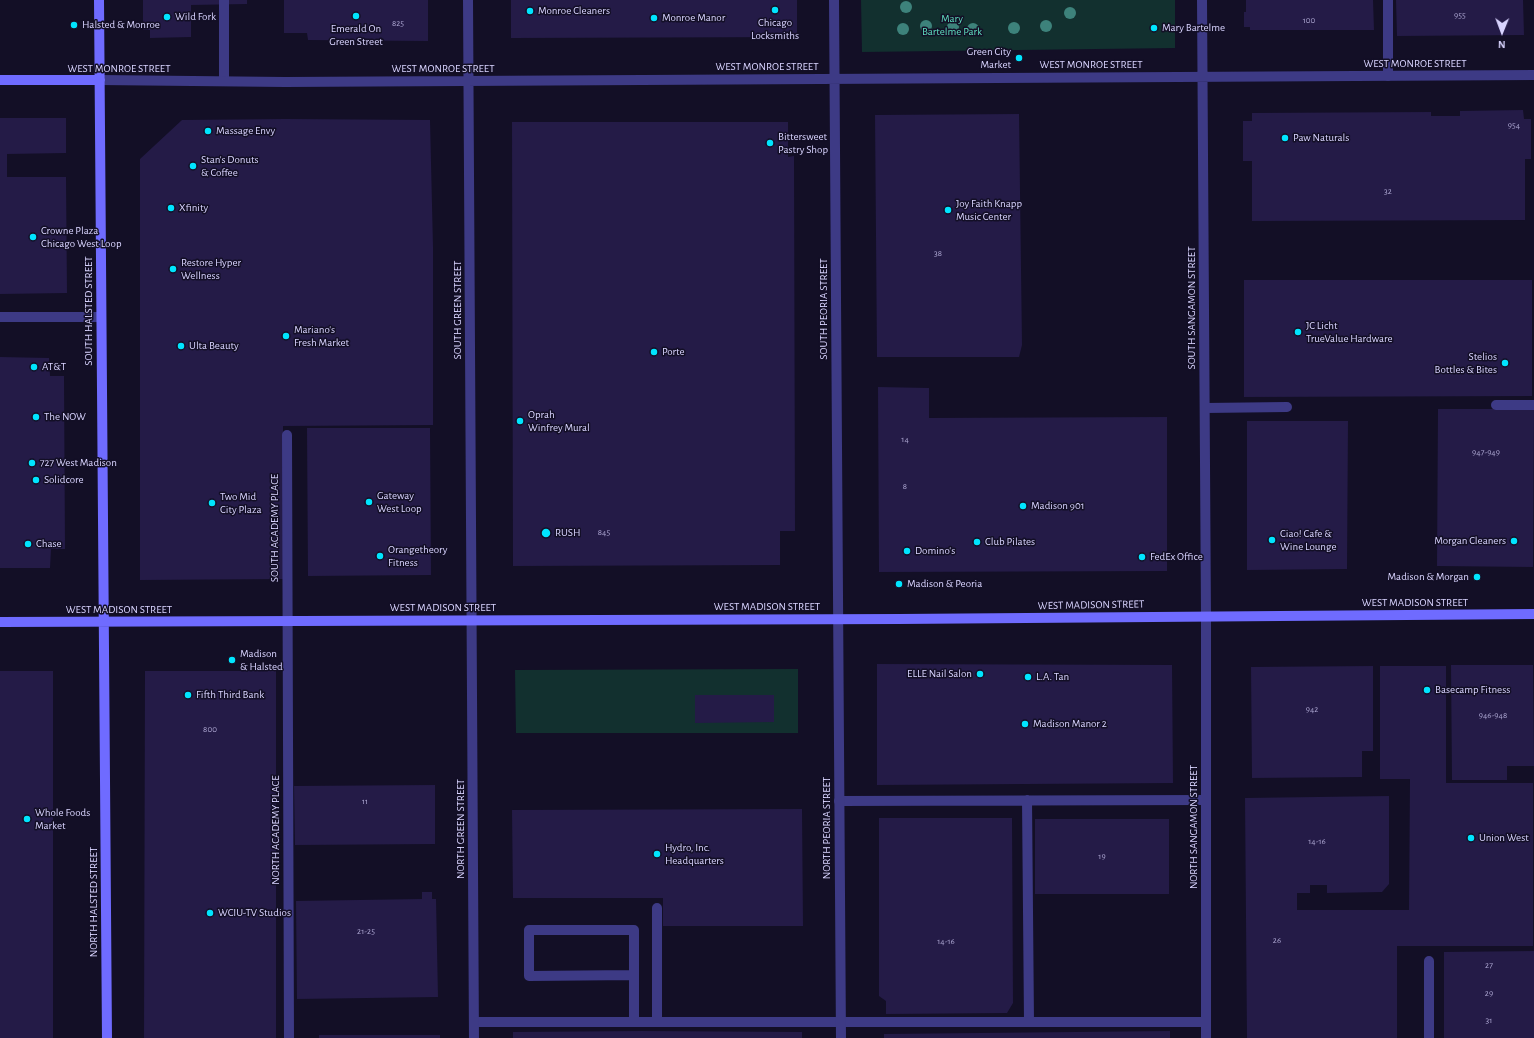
<!DOCTYPE html>
<style>
body{margin:0}
#map{position:relative;width:1534px;height:1038px;overflow:hidden;background:#130f26;font-family:"Alegreya Sans",sans-serif}
canvas{display:block}
.north{position:absolute;left:1482px;top:12px;width:40px;height:40px;-webkit-text-stroke:3px #130f26;paint-order:stroke;rotate:181deg;font-size:11px;font-weight:700;line-height:16px;text-align:center;color:#d9d4ff}
.north::after{content:'';display:block;margin:auto;width:14px;height:18px;background:#d9d4ff;clip-path:polygon(50% 0,100% 100%,50% 72%,0 100%)}
</style>
<div id="map">
<canvas width="1534" height="1038"></canvas>
<div class="north">N</div>
</div>
<script>
const context = document.querySelector('canvas').getContext('2d');
context.lineJoin = 'round';
function paint(path, color) {
  context.fillStyle = color;
  context.fill(path, 'evenodd');
}
function toPath(rows) {
  const path = new Path2D();
  for (const r of rows) {
    path.moveTo(r[0], r[1]);
    for (let i = 2; i < r.length; i += 2) path.lineTo(r[i], r[i + 1]);
  }
  return path;
}
function trace(path, color, width, dash) {
  context.strokeStyle = color;
  context.lineWidth = width;
  context.lineCap = dash ? 'butt' : 'round';
  context.setLineDash(dash || []);
  context.stroke(path);
}
function write(font, color, halo, rows, align = 'center') {
  context.font = font + ' "Alegreya Sans",sans-serif';
  context.lineWidth = 3;
  context.setLineDash([]);
  context.textBaseline = 'middle';
  context.strokeStyle = halo;
  context.fillStyle = color;
  for (const [text, x, y, turn = 0] of rows) {
    context.save();
    context.translate(x, y);
    context.rotate((+turn || 0) * Math.PI / 180);
    context.textAlign = isNaN(turn) ? turn : align;
    if (halo) context.strokeText(text, 0, 0);
    context.fillText(text, 0, 0);
    context.restore();
  }
}
const green = toPath([
 [861,0,1175,0,1175,48,862,52],
 [798,669,798,733,516,733,515,670]
]);
const building = toPath([
 [143,0,247,0,247,4,191,5,191,37,150,38,150,30,143,30],
 [284,0,428,0,428,41,308,40,307,33,284,33],
 [511,0,797,0,797,37,511,38],
 [1246,0,1373,0,1374,30,1250,30,1250,27,1244,27,1244,12,1246,12],
 [1396,0,1523,0,1524,35,1397,36],
 [1523,110,1524,119,1531,119,1531,159,1525,159,1525,220,1252,221,1252,161,1243,161,1243,121,1252,121,1252,113,1431,112,1431,116,1460,116,1460,111],
 [1019,114,1022,345,1019,357,877,357,875,115],
 [0,118,66,118,66,153,7,154,7,177,66,177,67,293,0,294],
 [285,119,430,120,433,247,433,425,283,426,284,579,140,580,140,159,182,120],
 [512,122,788,122,788,157,794,156,795,531,780,531,780,565,513,566],
 [1244,280,1532,280,1532,396,1244,397],
 [0,357,49,358,50,376,64,376,65,549,51,549,50,568,0,568],
 [878,387,929,388,929,418,1167,417,1167,571,879,572],
 [1438,409,1534,409,1533,567,1437,566],
 [1247,421,1348,421,1347,569,1247,570],
 [307,428,430,428,431,575,308,576],
 [877,664,1172,665,1173,783,877,785],
 [1451,665,1533,665,1534,766,1507,766,1507,780,1452,780],
 [1373,666,1373,751,1362,751,1362,777,1252,778,1251,667],
 [1380,666,1446,666,1446,783,1533,783,1533,946,1397,946,1397,1038,1247,1038,1245,798,1389,796,1389,884,1382,892,1327,893,1327,885,1310,885,1310,893,1297,893,1297,910,1409,910,1410,779,1380,779],
 [0,671,53,671,53,1038,0,1038],
 [145,671,276,671,276,1038,144,1038],
 [695,695,774,695,774,722,695,723],
 [435,785,435,844,295,845,294,786],
 [802,809,803,926,663,926,663,898,513,898,512,810],
 [879,818,1012,818,1013,1003,1007,1013,886,1014,886,1001,879,996],
 [1035,819,1169,819,1169,894,1035,894],
 [422,892,432,892,432,899,436,899,438,997,297,999,296,901,422,899],
 [1534,951,1534,1038,1444,1038,1444,952],
 [642,1031,802,1032,802,1038,513,1038,513,1032],
 [1170,1031,1170,1038,884,1038,884,1034],
 [319,1035,440,1035,440,1038,319,1038]
]);
const lane = toPath([
 [224,0,224,81],
 [1388,0,1388,76],
 [0,317,101,317],
 [1496,405,1534,405],
 [1205,408,1287,407],
 [287,435,289,1038],
 [1027,800,1029,1022],
 [839,801,1206,800],
 [1429,961,1429,1038],
 [634,975,529,976,529,930,634,930,634,1022],
 [474,1022,1206,1022],
 [657,1022,657,908]
]);
const street = toPath([
 [468,0,474,1038],
 [834,0,841,1038],
 [1202,0,1206,616,1206,1038],
 [100,80,285,82,1534,75]
]);
const secondary = toPath([
 [99,0,107,1038],
 [0,80,100,80],
 [0,622,899,619,1534,614]
]);
const trees = [
 [906,7],
 [1070,13],
 [926,26],
 [1046,26],
 [953,27],
 [1014,28],
 [903,29],
 [973,29]
];
const markers = [
 [775,10,4,"#00e5ff"],
 [530,11,4,"#00e5ff"],
 [356,16,4,"#00e5ff"],
 [167,17,4,"#00e5ff"],
 [654,18,4,"#00e5ff"],
 [74,25,4,"#00e5ff"],
 [1154,28,4,"#00e5ff"],
 [1019,58,4,"#00e5ff"],
 [208,131,4,"#00e5ff"],
 [1285,138,4,"#00e5ff"],
 [770,143,4,"#00e5ff"],
 [193,166,4,"#00e5ff"],
 [171,208,4,"#00e5ff"],
 [948,210,4,"#00e5ff"],
 [33,237,4,"#00e5ff"],
 [173,269,4,"#00e5ff"],
 [1298,332,4,"#00e5ff"],
 [286,336,4,"#00e5ff"],
 [181,346,4,"#00e5ff"],
 [654,352,4,"#00e5ff"],
 [1505,363,4,"#00e5ff"],
 [34,367,4,"#00e5ff"],
 [36,417,4,"#00e5ff"],
 [520,421,4,"#00e5ff"],
 [32,463,4,"#00e5ff"],
 [36,480,4,"#00e5ff"],
 [369,502,4,"#00e5ff"],
 [212,503,4,"#00e5ff"],
 [1023,506,4,"#00e5ff"],
 [546,533,5,"#00e5ff"],
 [1272,540,4,"#00e5ff"],
 [1514,541,4,"#00e5ff"],
 [977,542,4,"#00e5ff"],
 [28,544,4,"#00e5ff"],
 [907,551,4,"#00e5ff"],
 [380,556,4,"#00e5ff"],
 [1142,557,4,"#00e5ff"],
 [1477,577,4,"#00e5ff"],
 [899,584,4,"#00e5ff"],
 [232,660,4,"#00e5ff"],
 [980,674,4,"#00e5ff"],
 [1028,677,4,"#00e5ff"],
 [1427,690,4,"#00e5ff"],
 [188,695,4,"#00e5ff"],
 [1025,724,4,"#00e5ff"],
 [27,819,4,"#00e5ff"],
 [1471,838,4,"#00e5ff"],
 [657,854,4,"#00e5ff"],
 [210,913,4,"#00e5ff"]
];
const numberNames = [
 ["955",1460,15],
 ["100",1309,20],
 ["825",398,23],
 ["954",1514,125],
 ["32",1388,191],
 ["38",938,253],
 ["14",905,439],
 ["947-949",1486,452],
 ["8",905,486],
 ["845",604,532],
 ["942",1312,709],
 ["946-948",1493,715],
 ["800",210,729],
 ["11",365,801],
 ["14-16",1317,841],
 ["19",1102,856],
 ["21-25",366,931],
 ["26",1277,940],
 ["14-16",946,941],
 ["27",1489,965],
 ["29",1489,993],
 ["31",1489,1020]
];
const poiNames = [
 ["Monroe Cleaners",538,11],
 ["Wild Fork",175,17],
 ["Monroe Manor",662,18],
 ["Chicago",775,23,"center"],
 ["Locksmiths",775,36,"center"],
 ["Halsted & Monroe",82,25],
 ["Mary Bartelme",1162,28],
 ["Emerald On",356,29,"center"],
 ["Green Street",356,42,"center"],
 ["Green City",1011,52,"right"],
 ["Market",1011,65,"right"],
 ["Massage Envy",216,131],
 ["Bittersweet",778,137],
 ["Pastry Shop",778,150],
 ["Paw Naturals",1293,138],
 ["Stan's Donuts",201,160],
 ["& Coffee",201,173],
 ["Joy Faith Knapp",956,204],
 ["Music Center",956,217],
 ["Xfinity",179,208],
 ["Crowne Plaza",41,231],
 ["Chicago West Loop",41,244],
 ["Restore Hyper",181,263],
 ["Wellness",181,276],
 ["JC Licht",1306,326],
 ["TrueValue Hardware",1306,339],
 ["Mariano's",294,330],
 ["Fresh Market",294,343],
 ["Ulta Beauty",189,346],
 ["Porte",662,352],
 ["Stelios",1497,357,"right"],
 ["Bottles & Bites",1497,370,"right"],
 ["AT&T",42,367],
 ["Oprah",528,415],
 ["Winfrey Mural",528,428],
 ["The NOW",44,417],
 ["727 West Madison",40,463],
 ["Solidcore",44,480],
 ["Gateway",377,496],
 ["West Loop",377,509],
 ["Two Mid",220,497],
 ["City Plaza",220,510],
 ["Madison 901",1031,506],
 ["RUSH",555,533],
 ["Ciao! Cafe &",1280,534],
 ["Wine Lounge",1280,547],
 ["Morgan Cleaners",1506,541,"right"],
 ["Club Pilates",985,542],
 ["Chase",36,544],
 ["Orangetheory",388,550],
 ["Fitness",388,563],
 ["Domino's",915,551],
 ["FedEx Office",1150,557],
 ["Madison & Morgan",1469,577,"right"],
 ["Madison & Peoria",907,584],
 ["Madison",240,654],
 ["& Halsted",240,667],
 ["ELLE Nail Salon",972,674,"right"],
 ["L.A. Tan",1036,677],
 ["Basecamp Fitness",1435,690],
 ["Fifth Third Bank",196,695],
 ["Madison Manor 2",1033,724],
 ["Whole Foods",35,813],
 ["Market",35,826],
 ["Union West",1479,838],
 ["Hydro, Inc.",665,848],
 ["Headquarters",665,861],
 ["WCIU-TV Studios",218,913]
];
const parkNames = [
 ["Mary",952,19],
 ["Bartelme Park",952,32]
];
const streetNames = [
 ["WEST MONROE STREET",1415,64],
 ["WEST MONROE STREET",1091,65],
 ["WEST MONROE STREET",767,67],
 ["WEST MONROE STREET",119,69],
 ["WEST MONROE STREET",443,69],
 ["SOUTH SANGAMON STREET",1192,308,-90],
 ["SOUTH PEORIA STREET",824,309,-90],
 ["SOUTH GREEN STREET",458,310,-90],
 ["SOUTH HALSTED STREET",89,311,-90],
 ["SOUTH ACADEMY PLACE",275,528,-90],
 ["WEST MADISON STREET",1415,603],
 ["WEST MADISON STREET",1091,605,-1],
 ["WEST MADISON STREET",767,607],
 ["WEST MADISON STREET",443,608],
 ["WEST MADISON STREET",119,610],
 ["NORTH SANGAMON STREET",1194,827,-90],
 ["NORTH PEORIA STREET",827,828,-90],
 ["NORTH GREEN STREET",461,829,-90],
 ["NORTH ACADEMY PLACE",276,830,-90],
 ["NORTH HALSTED STREET",94,902,-90]
];
paint(green, '#12302f');
paint(building, '#241b47');
trace(lane, '#3d3a85', 10);
trace(street, '#3d3a85', 10);
trace(secondary, '#6f6bff', 10);
context.fillStyle = '#3d827b';
for (const [x, y] of trees) {
  context.beginPath();
  context.arc(x, y, 6, 0, 2 * Math.PI);
  context.fill();
}
for (const [x, y, r, color] of markers) {
  const dot = new Path2D();
  dot.arc(x, y, r, 0, 2 * Math.PI);
  context.fillStyle = color;
  context.fill(dot);
  trace(dot, '#130f26', 1.5);
}
write('9px', '#aca6d1', null, numberNames);
write('11px', '#d9d4ff', '#130f26', poiNames, 'left');
write('11px', '#5fe0c0', '#130f26', parkNames);
write('11px', '#d9d4ff', '#130f26', streetNames);
</script>
